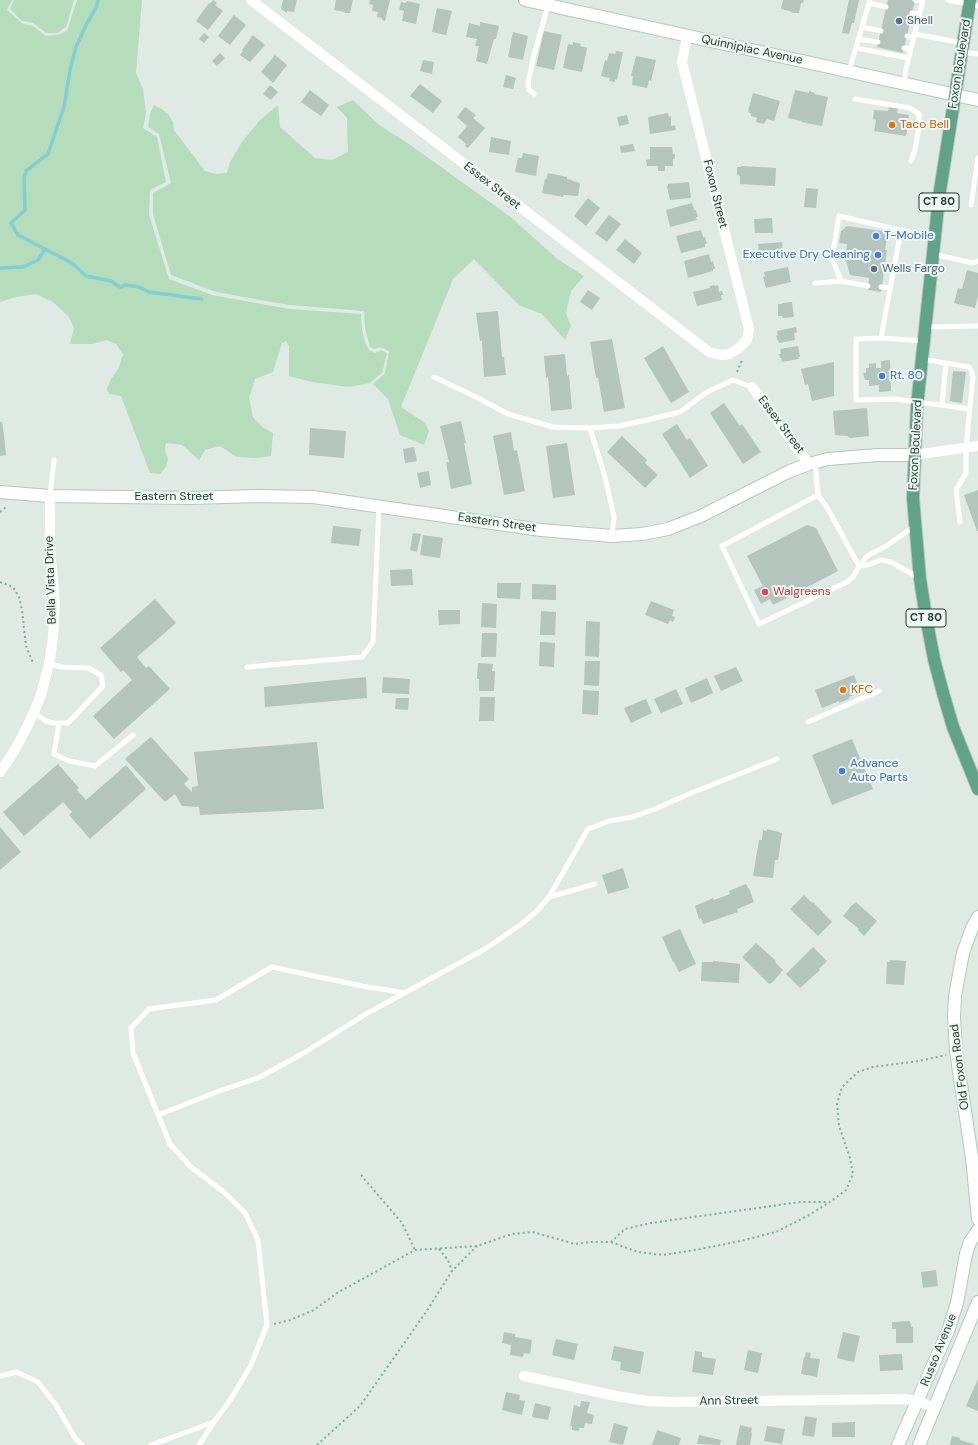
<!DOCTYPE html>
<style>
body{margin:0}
canvas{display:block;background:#deeae3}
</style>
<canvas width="978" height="1445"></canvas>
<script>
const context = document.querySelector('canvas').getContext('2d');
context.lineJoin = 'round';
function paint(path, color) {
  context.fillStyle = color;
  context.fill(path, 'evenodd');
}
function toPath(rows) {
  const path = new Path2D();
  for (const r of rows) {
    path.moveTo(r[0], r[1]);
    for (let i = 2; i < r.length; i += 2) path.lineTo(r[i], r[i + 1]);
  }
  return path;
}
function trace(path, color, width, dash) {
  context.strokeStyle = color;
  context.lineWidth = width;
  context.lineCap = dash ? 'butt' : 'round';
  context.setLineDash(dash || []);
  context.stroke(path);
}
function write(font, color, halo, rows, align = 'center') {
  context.font = font + ' "DM Sans",sans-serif';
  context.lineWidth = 4;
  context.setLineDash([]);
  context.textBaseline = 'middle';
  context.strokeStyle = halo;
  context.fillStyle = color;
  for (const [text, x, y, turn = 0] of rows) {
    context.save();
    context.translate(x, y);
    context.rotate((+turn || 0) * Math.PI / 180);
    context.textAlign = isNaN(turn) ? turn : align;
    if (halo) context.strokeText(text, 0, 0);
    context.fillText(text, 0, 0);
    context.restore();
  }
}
const green = toPath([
 [0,0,12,0,7,10,23,24,33,26,46,36,58,35,67,31,77,0,142,0,136,73,143,89,146,113,143,128,157,137,166,182,150,190,149,215,169,279,212,295,289,309,361,314,362,330,365,342,369,350,375,353,381,350,387,353,382,373,370,383,349,387,312,382,289,376,289,346,286,341,282,343,273,372,255,379,249,398,253,417,262,427,273,433,271,456,257,458,237,457,220,446,205,450,199,460,182,445,166,443,165,450,168,459,166,467,160,474,150,473,121,396,109,394,107,389,111,379,118,369,123,354,116,344,106,340,93,344,70,344,74,328,69,317,53,302,36,294,16,297,0,302],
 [14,0,74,0,66,27,57,33,46,33,33,23,22,21,10,9],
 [353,100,379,125,409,144,512,218,556,258,584,276,571,291,566,313,571,326,565,340,542,314,519,305,474,259,453,279,401,407,425,423,429,431,424,445,400,435,388,399,373,384,385,373,389,351,380,347,375,349,370,347,365,328,364,311,289,305,216,292,171,275,153,214,153,193,171,183,159,134,148,127,150,114,154,105,163,110,168,114,173,122,174,130,205,171,216,174,227,173,230,162,242,142,259,121,278,105,280,127,315,158,332,160,348,152,347,118,337,107]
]);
const stream = toPath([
 [98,0,96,8,87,23,76,47,70,70,64,107,48,154,26,171,24,178,25,210,11,223,18,235,72,263,86,276,111,281,120,287,126,285,139,287,149,292,202,299],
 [0,268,23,267,38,260,45,249]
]);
const building = toPath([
 [213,0,217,3,215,5,223,11,208,30,196,21,209,3,210,4],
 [283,0,297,0,294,12,287,11,287,13,281,9],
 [336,0,353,0,350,13,344,13,345,12,334,10],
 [370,0,390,0,385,21,382,20,382,18,377,17,378,12,372,11,373,5,369,4],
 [783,0,804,0,803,3,801,3,799,13,793,13,790,11,781,9],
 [849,0,859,0,854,23,852,23,849,34,842,33],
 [888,0,915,0,903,53,877,47],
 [407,1,420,4,416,24,402,21,404,11,399,10,401,2,406,3],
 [437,8,452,11,446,35,432,32],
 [234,15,246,25,230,45,218,36],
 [480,22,499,26,496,39,494,39,487,64,476,61,479,46,475,46,477,39,466,37,469,23,480,26],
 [544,31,562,35,554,70,536,66],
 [513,32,528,36,523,60,508,57],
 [204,33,209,37,204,43,199,39],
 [253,35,265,45,250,62,240,55,243,51,242,50],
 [573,42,581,44,580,46,587,48,582,72,563,68,568,44,573,45],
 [616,51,623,52,617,80,615,79,615,82,609,81,610,78,601,76,605,60,607,61,609,53,615,54],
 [220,53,225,58,217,66,212,61],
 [275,55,287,65,273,83,261,72],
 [636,56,656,60,651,81,649,80,647,88,632,85,633,76,631,76],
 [423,60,434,62,432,74,420,71],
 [506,75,516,78,513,89,503,87],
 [420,84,442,101,433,113,410,96],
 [270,85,278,92,271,100,263,94],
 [310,90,329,105,321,116,301,102],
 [795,90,809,93,809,91,815,93,814,94,828,97,822,126,801,122,802,121,788,118],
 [753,93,780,101,774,121,767,119,764,124,756,122,757,118,751,116,751,114,748,111],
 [465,107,476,115,473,118,485,128,468,148,465,146,466,144,458,137,467,126,457,117],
 [889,107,898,108,897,113,909,115,908,120,909,120,906,136,874,131,876,120,873,119,874,110,888,111],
 [668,113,669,117,671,116,671,126,675,125,676,130,650,134,648,117],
 [627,115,629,124,619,126,617,117],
 [491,137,511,141,509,155,489,152],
 [633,144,635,151,621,153,620,146],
 [650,147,672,147,673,154,675,154,675,158,673,159,673,166,665,166,665,171,658,171,658,166,647,166,646,160,650,159],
 [523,153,539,156,536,176,515,172,518,158,522,158],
 [741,166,776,168,775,186,740,184,740,176,737,175,737,167,741,167],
 [548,173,567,177,567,179,572,180,572,181,580,183,578,196,564,195,563,197,542,193,545,179,546,180],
 [689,182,691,198,670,200,667,186,668,186,668,184],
 [806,188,818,189,816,208,804,207],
 [588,198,600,208,586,226,574,216],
 [692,203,694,210,696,210,698,217,696,217,697,220,670,227,666,210],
 [609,215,621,224,607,242,595,233],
 [772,218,773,233,755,233,754,219],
 [847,226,889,232,889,238,887,237,885,250,887,250,881,292,868,290,869,278,850,275,845,257,847,244,839,243,841,231],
 [701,230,703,237,705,237,707,244,705,244,705,247,681,253,676,236],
 [625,239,642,253,634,264,616,250],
 [782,242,783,258,760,260,758,244],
 [709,254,711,262,713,261,715,269,713,269,713,271,688,278,684,261],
 [788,267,791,282,766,288,763,277,765,276,764,272],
 [967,270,978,273,978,296,975,308,954,303,958,288,962,289],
 [714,285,714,286,718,285,719,292,722,291,723,295,721,295,722,300,697,306,693,292,710,288,710,286],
 [588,290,600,298,592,310,580,302],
 [792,302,794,317,783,318,782,316,778,316,778,304,782,304,782,303],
 [498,311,502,357,504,357,506,375,484,377,482,341,480,341,476,313],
 [796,327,797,332,794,333,795,340,779,343,776,336,778,335,777,331],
 [612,339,625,408,604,412,598,378,596,378,590,342],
 [663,346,689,392,671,403,644,358],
 [798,346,800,357,798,357,799,359,782,362,781,358,780,358,779,354,781,354,780,349],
 [565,354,567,376,569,375,572,409,551,411,548,377,546,378,544,356],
 [890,360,891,391,879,392,879,385,869,386,869,380,865,380,863,373,866,373,866,368,869,368,869,364,876,363,876,368,881,368,881,361],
 [834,362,834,396,812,401,808,384,805,385,801,369],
 [953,371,966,372,962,403,950,401],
 [724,403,740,426,742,424,761,452,743,464,710,413],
 [867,408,869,436,850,438,847,436,835,435,833,411],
 [461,421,466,443,464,443,472,484,451,489,446,462,449,462,440,426],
 [0,422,2,422,4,435,6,455,0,456],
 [677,424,687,440,690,438,708,466,690,478,662,434],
 [310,428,346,431,344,458,309,455],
 [511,432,514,451,517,450,525,491,504,495,493,436],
 [622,436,647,460,645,463,658,475,645,488,607,452],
 [567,443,575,495,553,498,546,446],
 [414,447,417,461,405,463,403,449],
 [429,471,431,485,420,488,417,473],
 [978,490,978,531,977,531,964,495],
 [807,525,816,528,838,571,773,605,770,599,761,604,754,590,763,586,747,556],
 [333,526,361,529,359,546,331,543],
 [413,533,421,534,417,552,410,550],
 [423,535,443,538,440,558,420,555],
 [412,569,413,585,391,586,390,570],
 [497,583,521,583,520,599,497,598],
 [532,584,556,585,556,600,532,599],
 [155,599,176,623,137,657,146,668,149,666,170,689,114,739,93,716,132,680,123,670,121,672,100,648],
 [651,601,674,610,672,616,675,617,673,622,670,620,668,624,645,615],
 [482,603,497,604,496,628,481,627],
 [438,610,460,610,460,624,439,625],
 [541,611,556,612,555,635,540,635],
 [586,621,600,622,599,657,585,656],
 [482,633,497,633,496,657,481,657],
 [540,642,555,643,554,667,539,666],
 [585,661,600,661,599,686,584,685],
 [478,663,493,664,492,671,495,671,494,691,479,691,479,679,477,679],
 [736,667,743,681,721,691,714,676],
 [854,675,861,692,849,697,849,699,839,703,839,701,822,708,815,690],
 [366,677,367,698,265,707,264,687],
 [383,677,410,679,409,694,382,693],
 [707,678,713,693,691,703,685,688],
 [676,689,683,704,661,713,654,699],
 [583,690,599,691,598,715,582,714],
 [480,697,495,697,494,721,479,721],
 [396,698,409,698,408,710,395,709],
 [646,699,652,713,631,723,624,708],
 [151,737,189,779,184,784,192,792,192,787,198,786,194,752,317,742,324,809,200,815,199,807,182,806,175,794,165,802,125,759],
 [852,739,873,789,832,805,812,755],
 [58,764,79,788,77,790,86,800,126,765,146,789,90,839,69,815,72,812,63,802,24,836,3,812],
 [0,827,21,852,0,870],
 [767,829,782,833,778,860,775,860,773,878,753,876,759,840,762,840,763,830,767,831],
 [623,868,629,888,608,894,602,875],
 [746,884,748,888,749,888,754,902,737,909,738,912,703,924,701,918,699,919,695,906,713,898,714,900,730,894,729,891],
 [804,895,812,903,813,902,832,922,818,936,790,909],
 [856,902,877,921,864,936,858,930,859,929,843,916,851,906],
 [680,929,696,964,679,972,674,962,673,962,662,937],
 [756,943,776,961,775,962,783,970,773,982,769,984,742,957],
 [813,947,827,961,819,969,820,970,800,988,786,974],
 [890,960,906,961,904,985,886,984,887,962,890,962],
 [713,961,740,964,739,983,701,981,702,962,713,962],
 [936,1270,938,1286,923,1288,921,1272],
 [910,1321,911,1327,913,1327,913,1343,896,1343,896,1329,892,1329,892,1322],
 [504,1332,515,1334,515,1337,532,1340,530,1354,524,1353,523,1357,510,1355,511,1345,502,1343],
 [843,1332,860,1336,854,1362,837,1358],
 [556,1339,578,1344,574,1360,552,1355],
 [614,1346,644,1352,640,1374,620,1370,621,1362,611,1360],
 [748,1350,762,1353,758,1373,744,1370],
 [695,1351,702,1352,702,1357,716,1359,713,1375,692,1372],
 [806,1352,811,1353,810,1358,820,1359,817,1377,801,1374,804,1357,805,1357],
 [902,1354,903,1370,880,1371,879,1355],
 [978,1379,978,1411,966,1406],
 [506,1392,520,1395,519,1400,525,1401,522,1415,502,1410],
 [581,1401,590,1402,587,1413,594,1415,592,1424,585,1423,584,1428,579,1428,579,1431,572,1430,572,1426,570,1426,574,1405,580,1407],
 [535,1403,551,1407,548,1420,532,1417],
 [805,1416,817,1418,814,1437,802,1435],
 [855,1422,855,1437,832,1437,832,1423],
 [614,1423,628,1427,623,1445,609,1442],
 [740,1425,752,1428,751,1432,752,1433,750,1445,736,1445],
 [767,1426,785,1429,782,1444,764,1441],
 [657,1430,681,1438,679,1445,652,1445],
 [699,1435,721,1440,720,1445,697,1444],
 [952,1436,960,1438,960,1440,974,1444,974,1445,950,1445]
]);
const path = toPath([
 [737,372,742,360],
 [0,512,6,507],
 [0,582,13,587,19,597,22,610,26,646,33,663],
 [361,1175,402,1223,415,1250],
 [611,1242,638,1252,663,1255,701,1249,745,1240,776,1232,809,1215,830,1202],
 [439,1249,448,1260,452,1271],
 [274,1324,290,1320,314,1310,337,1293,415,1250,477,1246,512,1234,533,1232,575,1244,590,1242,611,1242,625,1229,651,1223,800,1202,830,1202,846,1190,853,1174,850,1158,839,1126,837,1104,842,1087,858,1072,873,1067,919,1061,946,1055],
 [317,1445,360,1406,426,1312,452,1271,477,1246]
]);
const lane = toPath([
 [915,0,922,1],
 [948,0,978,6],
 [869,3,886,7],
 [912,13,919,14],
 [862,27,881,31],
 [914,34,963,43],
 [907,36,913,38],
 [858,39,878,42],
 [856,48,908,58],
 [904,48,910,49],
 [961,52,978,54],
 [849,71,870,0],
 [904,83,906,69,923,0],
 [534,94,529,90,528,83,533,59,548,5],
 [855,99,910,108,919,114,919,126,915,150,911,161],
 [971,205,978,158],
 [901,230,881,338,923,341],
 [933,254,973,263,978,261],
 [841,281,832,258,839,216,934,238],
 [815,283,841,281,868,286],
 [881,287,890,288],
 [926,327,978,326],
 [881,338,856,339,856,400,895,399,970,409],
 [922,359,969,367,972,372,973,377,966,448,966,473,956,490,960,522],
 [434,377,476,397,508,414,553,427,590,428,619,426,647,420,680,412,707,392,733,380,752,387],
 [942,405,946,363],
 [590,428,605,477,614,517,612,535],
 [815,463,818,495],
 [50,496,54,460],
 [859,566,828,509,818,495,722,546,759,624,847,582,853,577,859,566,867,556,886,546,915,526],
 [859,566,868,565,881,560,891,562,919,578],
 [247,667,362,657,373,642,379,506],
 [33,712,46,721,54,723,68,723,103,686,101,675,88,668,62,667,49,664],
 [808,722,879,691],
 [59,723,54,754,69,761,95,766,133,735],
 [549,897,595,884],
 [158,1115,222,1090,258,1078,302,1054,366,1014,485,949,520,925,536,912,549,897,588,829,609,821,632,817,655,809,689,794,777,759],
 [0,1376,16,1372,38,1382,56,1405,75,1438,82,1445],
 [151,1445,214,1422],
 [199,1445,214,1422,231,1399,251,1365,267,1325,258,1240,245,1213,225,1193,191,1167,170,1144,133,1053,131,1028,149,1009,216,1000,272,967,362,986,405,993]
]);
const street = toPath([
 [251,0,709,352,721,355,729,354,739,348,747,340,749,329,682,62,687,36],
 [752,387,809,464],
 [914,455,978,446],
 [0,772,15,750,29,723,41,695,49,664,53,638,55,603,50,548,50,496],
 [524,1376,616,1396,647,1401,674,1402,904,1399,918,1401,935,1408]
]);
const secondary = toPath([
 [525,0,978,100],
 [0,492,50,496,192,498,257,496,313,497,541,530,612,536,642,534,668,529,701,516,790,471,809,464,828,459,878,455,914,455],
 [978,917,972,928,963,953,955,996,954,1017,956,1051,972,1158,978,1219],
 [898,1445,948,1331,957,1303,966,1254,970,1242,978,1230],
 [919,1445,978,1302]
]);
const primary = toPath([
 [970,0,939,197,917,406,913,498,920,579,926,617,934,659,943,693,953,727,978,789]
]);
const markers = [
 [899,21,4,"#5c6f8a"],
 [892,125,4,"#e8710a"],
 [876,236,4,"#3f7fe0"],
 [878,255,4,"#3f7fe0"],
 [874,269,4,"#5c6f8a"],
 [882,376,4,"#3f7fe0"],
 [765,592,4,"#e0444e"],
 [843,690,4,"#e8710a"],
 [842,771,4,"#3f7fe0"]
];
const shields = [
 [939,202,40],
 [926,618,40]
];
const shieldNames = [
 ["CT 80",939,202],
 ["CT 80",926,618]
];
const serviceNames = [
 ["Shell",907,21],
 ["Wells Fargo",882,269]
];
const streetNames = [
 ["Quinnipiac Avenue",752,50,12],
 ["Foxon Boulevard",960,64,-81],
 ["Essex Street",492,186,38],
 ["Foxon Street",715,194,76],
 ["Essex Street",781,425,53],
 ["Foxon Boulevard",916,445,-87],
 ["Eastern Street",174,497],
 ["Eastern Street",497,523,8],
 ["Bella Vista Drive",51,580,-92],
 ["Old Foxon Road",960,1067,-97],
 ["Russo Avenue",939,1350,-68],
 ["Ann Street",729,1401,-1]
];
const foodNames = [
 ["Taco Bell",900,125],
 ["KFC",851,690]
];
const shopNames = [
 ["T-Mobile",884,236],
 ["Executive Dry Cleaning",870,255,"right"],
 ["Rt. 80",890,376],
 ["Advance",850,764],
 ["Auto Parts",850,778]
];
const healthNames = [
 ["Walgreens",773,592]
];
paint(green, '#b5ddbc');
trace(stream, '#82ced3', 3.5);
paint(building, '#b3c5bc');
trace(secondary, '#b0cabe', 14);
trace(primary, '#bcc4c1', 14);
trace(path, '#7caf9a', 2, [2, 3]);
trace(lane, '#fff', 5);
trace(street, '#fff', 10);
trace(secondary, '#fff', 12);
trace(primary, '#60a28a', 12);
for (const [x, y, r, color] of markers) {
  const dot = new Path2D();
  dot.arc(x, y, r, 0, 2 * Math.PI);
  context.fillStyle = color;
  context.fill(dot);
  trace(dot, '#eef7f1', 1.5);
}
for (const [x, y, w] of shields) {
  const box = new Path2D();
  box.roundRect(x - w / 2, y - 9, w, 18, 3);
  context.fillStyle = '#eef7f1';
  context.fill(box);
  trace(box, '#1f3a30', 1);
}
write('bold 11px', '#1f3a30', null, shieldNames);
write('12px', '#4e5e75', '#eef7f1', serviceNames, 'left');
write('12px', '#1f3a30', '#eef7f1', streetNames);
write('12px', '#c56008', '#eef7f1', foodNames, 'left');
write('12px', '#366cbe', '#eef7f1', shopNames, 'left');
write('12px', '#be3a42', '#eef7f1', healthNames, 'left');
</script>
